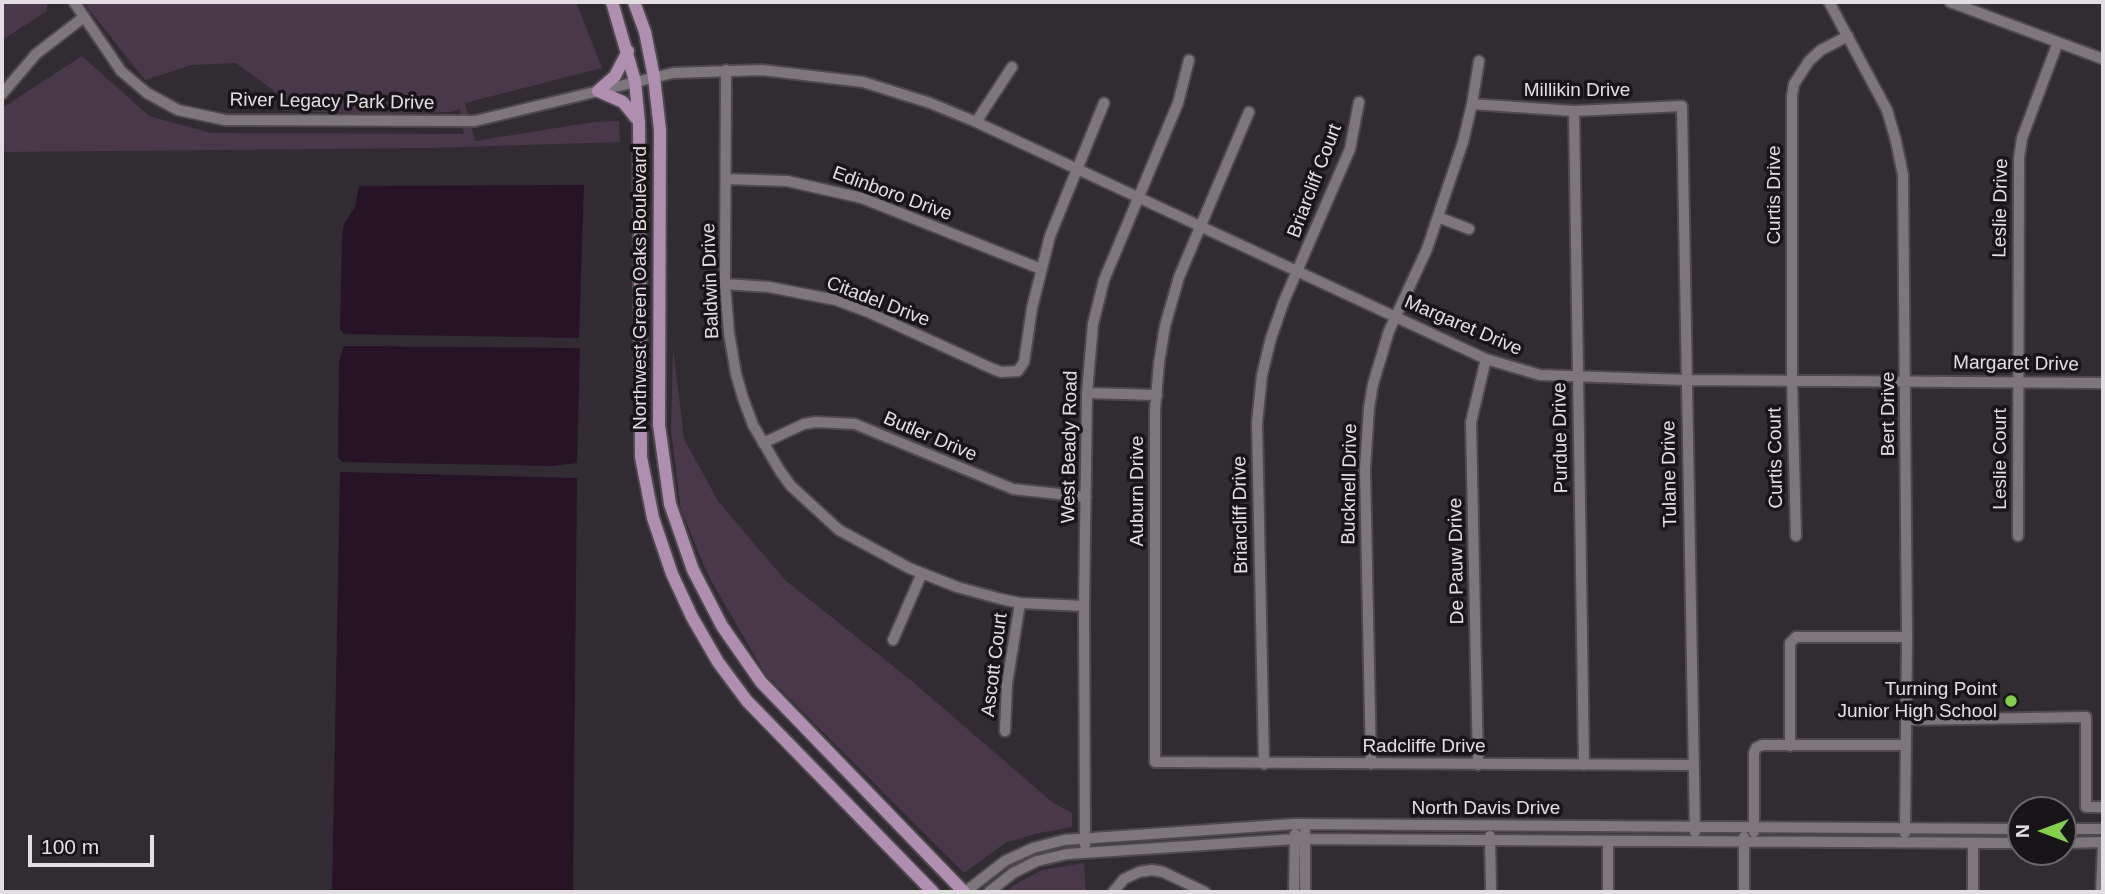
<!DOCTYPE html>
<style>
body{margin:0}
#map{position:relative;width:2105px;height:894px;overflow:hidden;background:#312c31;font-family:Arial,sans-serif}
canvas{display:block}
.frame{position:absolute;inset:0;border:4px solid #e2dee2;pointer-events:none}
.north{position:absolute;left:2007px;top:796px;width:70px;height:70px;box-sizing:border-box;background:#181518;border:2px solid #696569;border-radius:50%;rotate:270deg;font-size:19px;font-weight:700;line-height:28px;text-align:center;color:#e2dee2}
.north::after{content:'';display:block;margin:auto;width:24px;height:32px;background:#84d04e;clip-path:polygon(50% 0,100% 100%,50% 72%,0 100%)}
.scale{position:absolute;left:28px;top:835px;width:126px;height:32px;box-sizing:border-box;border:4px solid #e2dee2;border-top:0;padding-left:9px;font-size:21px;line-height:24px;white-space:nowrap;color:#e2dee2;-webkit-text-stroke:5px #181518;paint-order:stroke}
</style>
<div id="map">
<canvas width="2105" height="894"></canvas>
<div class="frame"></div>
<div class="north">N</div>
<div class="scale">100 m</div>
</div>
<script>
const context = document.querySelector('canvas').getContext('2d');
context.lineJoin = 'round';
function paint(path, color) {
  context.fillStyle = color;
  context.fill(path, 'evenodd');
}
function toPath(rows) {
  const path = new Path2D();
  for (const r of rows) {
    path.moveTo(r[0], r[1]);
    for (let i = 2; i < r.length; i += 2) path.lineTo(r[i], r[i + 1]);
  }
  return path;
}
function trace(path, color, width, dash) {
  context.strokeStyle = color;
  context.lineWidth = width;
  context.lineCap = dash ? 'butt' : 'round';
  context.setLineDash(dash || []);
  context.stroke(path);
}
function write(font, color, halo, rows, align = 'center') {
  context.font = font + ' Arial,sans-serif';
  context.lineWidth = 7;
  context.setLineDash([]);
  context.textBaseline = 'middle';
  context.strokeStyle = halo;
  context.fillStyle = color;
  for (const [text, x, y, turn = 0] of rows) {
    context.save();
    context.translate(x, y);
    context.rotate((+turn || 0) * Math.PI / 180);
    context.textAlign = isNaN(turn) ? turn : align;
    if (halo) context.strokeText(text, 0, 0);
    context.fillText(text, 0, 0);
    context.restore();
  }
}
const green = toPath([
 [2,2,47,2,47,11,2,40],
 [83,2,576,2,602,68,465,103,475,141,594,122,619,121,620,142,430,148,2,152,2,108,82,56,149,116,211,133,464,134,460,109,450,112,369,114,280,110,273,90,236,63,192,65,145,80],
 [673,348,684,439,718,501,785,580,913,682,1052,802,1072,813,1072,827,1038,833,1005,843,964,873,765,674,708,575,681,510,671,431],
 [1084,863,1086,892,1005,892,1014,885,1042,870]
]);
const water = toPath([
 [584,185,579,338,344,334,340,329,342,235,344,224,355,207,359,186],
 [344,346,580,348,577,463,552,466,343,462,338,458,339,362],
 [340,472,577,478,573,892,332,892]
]);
const minor = toPath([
 [74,2,121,71,147,93,178,110,225,120,475,121,673,73,762,70,863,82,930,103,976,122,1486,359,1540,375,1685,380,2103,383],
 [1829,2,1887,110,1896,141,1903,175,1907,637,1905,833],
 [1950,2,2103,59],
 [726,70,725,284,729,333,736,374,743,398,753,425,780,471,791,486,839,530,909,568,957,587,1001,599,1020,603,1084,606],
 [2,94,36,54,84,17],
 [1472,104,1574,111,1682,106,1695,832],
 [1574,111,1584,765],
 [1249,112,1179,277,1165,326,1159,363,1155,410,1155,762,1693,765],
 [976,122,1012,67],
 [726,179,787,181,862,198,1041,269],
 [1438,217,1469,229],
 [725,284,769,287,836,300,868,312,993,369,1001,372,1018,371,1024,362,1032,308,1050,236,1104,103],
 [1087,393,1157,395],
 [763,443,804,424,816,422,855,424,1013,489,1086,497],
 [1796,536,1792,380,1792,96,1794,84,1809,61,1821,50,1848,36],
 [2018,536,2019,158,2022,138,2058,42],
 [893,640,922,573],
 [1906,720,2086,717,2086,807,2103,807],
 [1005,731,1007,684,1020,603],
 [1790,746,1790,643,1796,637,1907,637],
 [1264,764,1257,423,1262,375,1271,338,1284,301,1350,149,1359,102],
 [1371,764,1365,469,1369,408,1373,384,1389,331,1427,249,1463,142,1472,104,1479,61],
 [1478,765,1471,422,1486,359],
 [2063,829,2103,829],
 [1754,832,1754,753,1756,748,1762,745,1906,745],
 [1490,836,1491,892],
 [2063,843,2103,842],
 [1085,845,1084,606,1087,393,1093,324,1104,280,1178,103,1189,60],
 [965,892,1005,861,1033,848,1064,840,1294,824,2021,829],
 [989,892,1013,873,1037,861,1067,854,1295,839,2021,843],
 [1113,892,1124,879,1139,872,1152,870,1163,872,1205,892],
 [1294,892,1295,834],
 [1305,892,1305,832],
 [1608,892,1608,841],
 [1744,892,1744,837],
 [1973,892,1973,843],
 [2101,892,2103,846]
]);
const major = toPath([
 [612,2,635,81,639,122,641,457,653,518,672,574,692,617,718,662,747,701,933,892],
 [634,2,645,32,654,77,660,130,659,425,670,504,693,570,722,626,761,682,964,892],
 [598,91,623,102,636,118],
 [598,91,615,76,628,51]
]);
const markers = [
 [2011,701,7,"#84d04e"]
];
const streetNames = [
 ["Millikin Drive",1577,91],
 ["River Legacy Park Drive",332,102,1],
 ["Briarcliff Court",1315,181,-69],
 ["Edinboro Drive",892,194,20],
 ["Curtis Drive",1775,195,-90],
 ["Leslie Drive",2001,208,-89],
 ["Baldwin Drive",711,281,-92],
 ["Northwest Green Oaks Boulevard",641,288,-90],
 ["Citadel Drive",878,302,21],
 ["Margaret Drive",1463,326,23],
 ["Margaret Drive",2016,364,1],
 ["Bert Drive",1889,414,-90],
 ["Butler Drive",930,437,23],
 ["Purdue Drive",1561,438,-91],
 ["West Beady Road",1070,447,-89],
 ["Curtis Court",1776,458,-91],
 ["Leslie Court",2001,459,-90],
 ["Tulane Drive",1670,474,-91],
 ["Bucknell Drive",1350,484,-89],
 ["Auburn Drive",1138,491,-90],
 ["Briarcliff Drive",1241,515,-91],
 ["De Pauw Drive",1457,561,-91],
 ["Ascott Court",995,665,-83],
 ["Radcliffe Drive",1424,747],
 ["North Davis Drive",1486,809]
];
const poiNames = [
 ["Turning Point",1997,690],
 ["Junior High School",1997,712]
];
paint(green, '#493849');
paint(water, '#261426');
trace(minor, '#4d494d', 14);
trace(major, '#4d494d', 16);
trace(minor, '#7d777d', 10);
trace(major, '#b08eb0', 12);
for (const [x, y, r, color] of markers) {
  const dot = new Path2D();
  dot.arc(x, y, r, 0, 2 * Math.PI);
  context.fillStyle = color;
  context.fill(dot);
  trace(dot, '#181518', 2.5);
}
write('19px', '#e2dee2', '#181518', streetNames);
write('19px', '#e2dee2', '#181518', poiNames, 'right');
</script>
